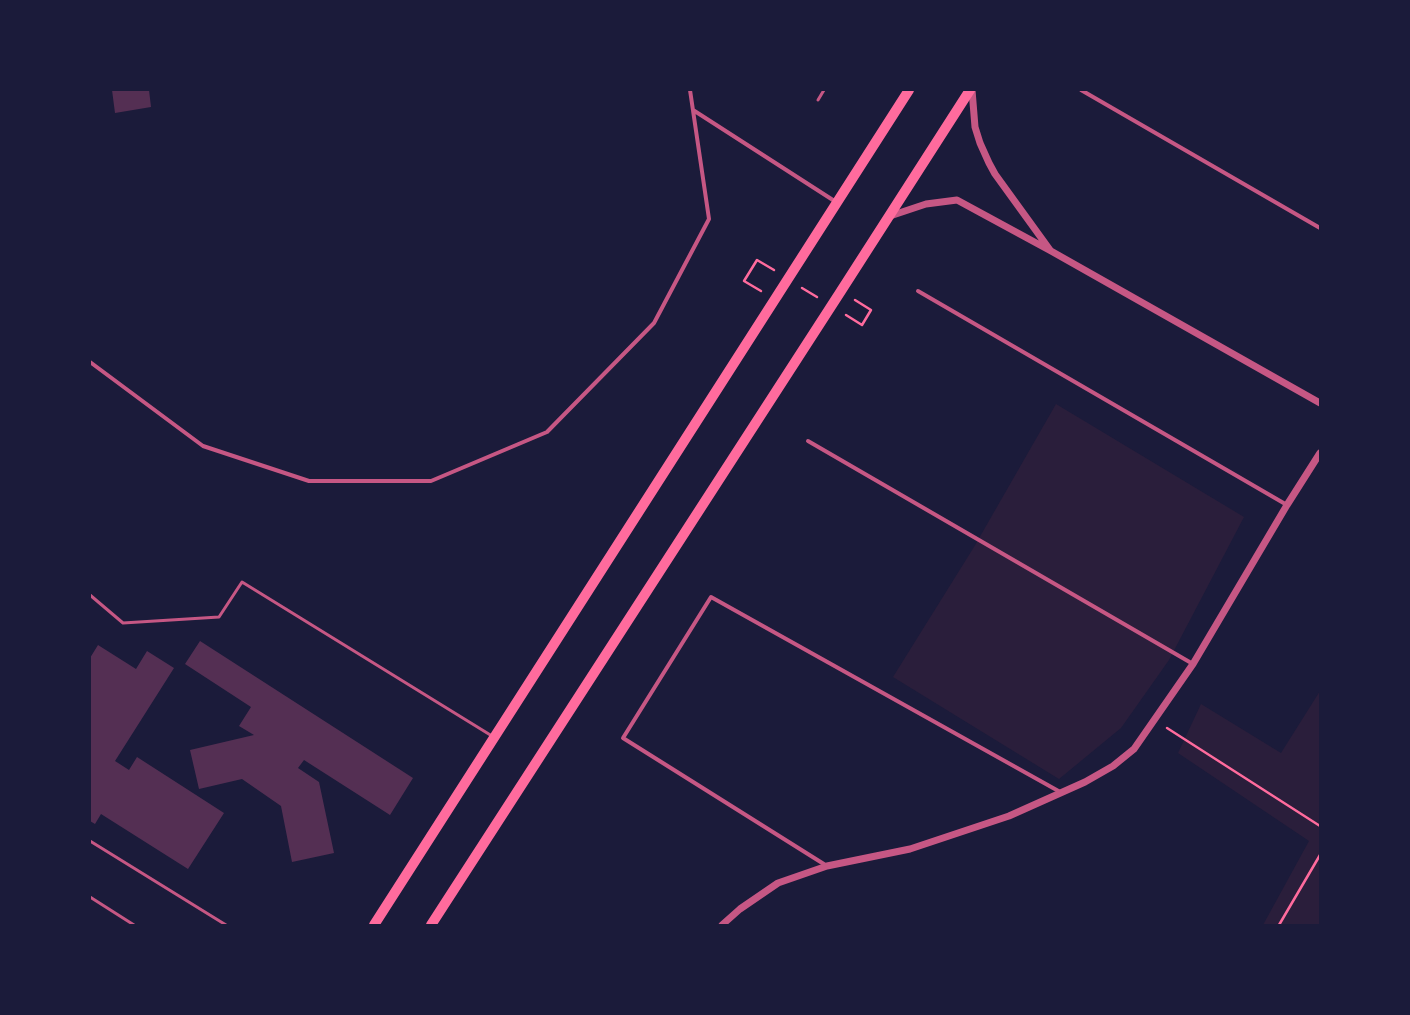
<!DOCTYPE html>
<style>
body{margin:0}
#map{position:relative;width:1410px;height:1015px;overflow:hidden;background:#1b1b3a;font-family:"Sofia Sans Condensed",sans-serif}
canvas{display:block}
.frame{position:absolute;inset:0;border:91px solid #1b1b3a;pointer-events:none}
</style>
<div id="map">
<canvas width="1410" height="1015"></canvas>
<div class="frame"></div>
</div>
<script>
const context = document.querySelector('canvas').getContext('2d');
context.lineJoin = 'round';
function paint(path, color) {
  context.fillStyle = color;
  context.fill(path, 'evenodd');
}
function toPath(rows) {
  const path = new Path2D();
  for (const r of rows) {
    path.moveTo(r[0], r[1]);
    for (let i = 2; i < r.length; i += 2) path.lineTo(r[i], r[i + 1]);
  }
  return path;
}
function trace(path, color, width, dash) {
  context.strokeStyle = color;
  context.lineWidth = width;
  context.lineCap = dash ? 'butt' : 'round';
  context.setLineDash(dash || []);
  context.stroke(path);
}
const green = toPath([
 [1056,404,1244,517,1169,660,1121,728,1059,779,893,677,974,547],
 [1320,691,1320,925,1263,925,1309,841,1178,753,1201,704,1281,753]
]);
const building = toPath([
 [112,90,149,90,151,107,115,113],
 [200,641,413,778,390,815,304,760,298,768,319,782,334,853,292,862,281,806,242,779,199,789,190,750,254,735,239,726,251,707,185,664],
 [98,645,136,669,147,651,174,668,115,761,129,770,137,757,224,813,188,869,101,814,95,824,90,821,90,658]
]);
const path = toPath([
 [802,288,817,297],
 [761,291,744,281,757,260,774,270],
 [846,315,862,325,871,310,855,300],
 [1167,728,1320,826],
 [1279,925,1320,855]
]);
const service = toPath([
 [818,100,824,90],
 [90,595,123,623,219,617,242,582,492,736],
 [90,841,226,925],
 [90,897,134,925]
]);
const minor = toPath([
 [1081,90,1320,228],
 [693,110,836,202],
 [918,291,1287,505],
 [90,362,203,446,309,481,431,481,547,432,654,323,709,219,690,90],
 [808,441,1193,664],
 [827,866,623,738,711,597,1062,793]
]);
const tertiary = toPath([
 [972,90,975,127,980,143,989,163,995,174,1050,250],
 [890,216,926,204,957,200,1051,251,1320,403],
 [722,925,740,909,778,883,827,866,910,849,1009,816,1085,782,1113,766,1134,749,1193,664,1287,505,1320,453]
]);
const primary = toPath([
 [374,925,909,90],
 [431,925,841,291,970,90]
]);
paint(green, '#2a1e3b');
paint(building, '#542f53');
trace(path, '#ff6b9d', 2.5);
trace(service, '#c65784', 3);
trace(minor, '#c65784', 4);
trace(tertiary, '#c65784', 7);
trace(primary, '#ff6b9d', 10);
</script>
